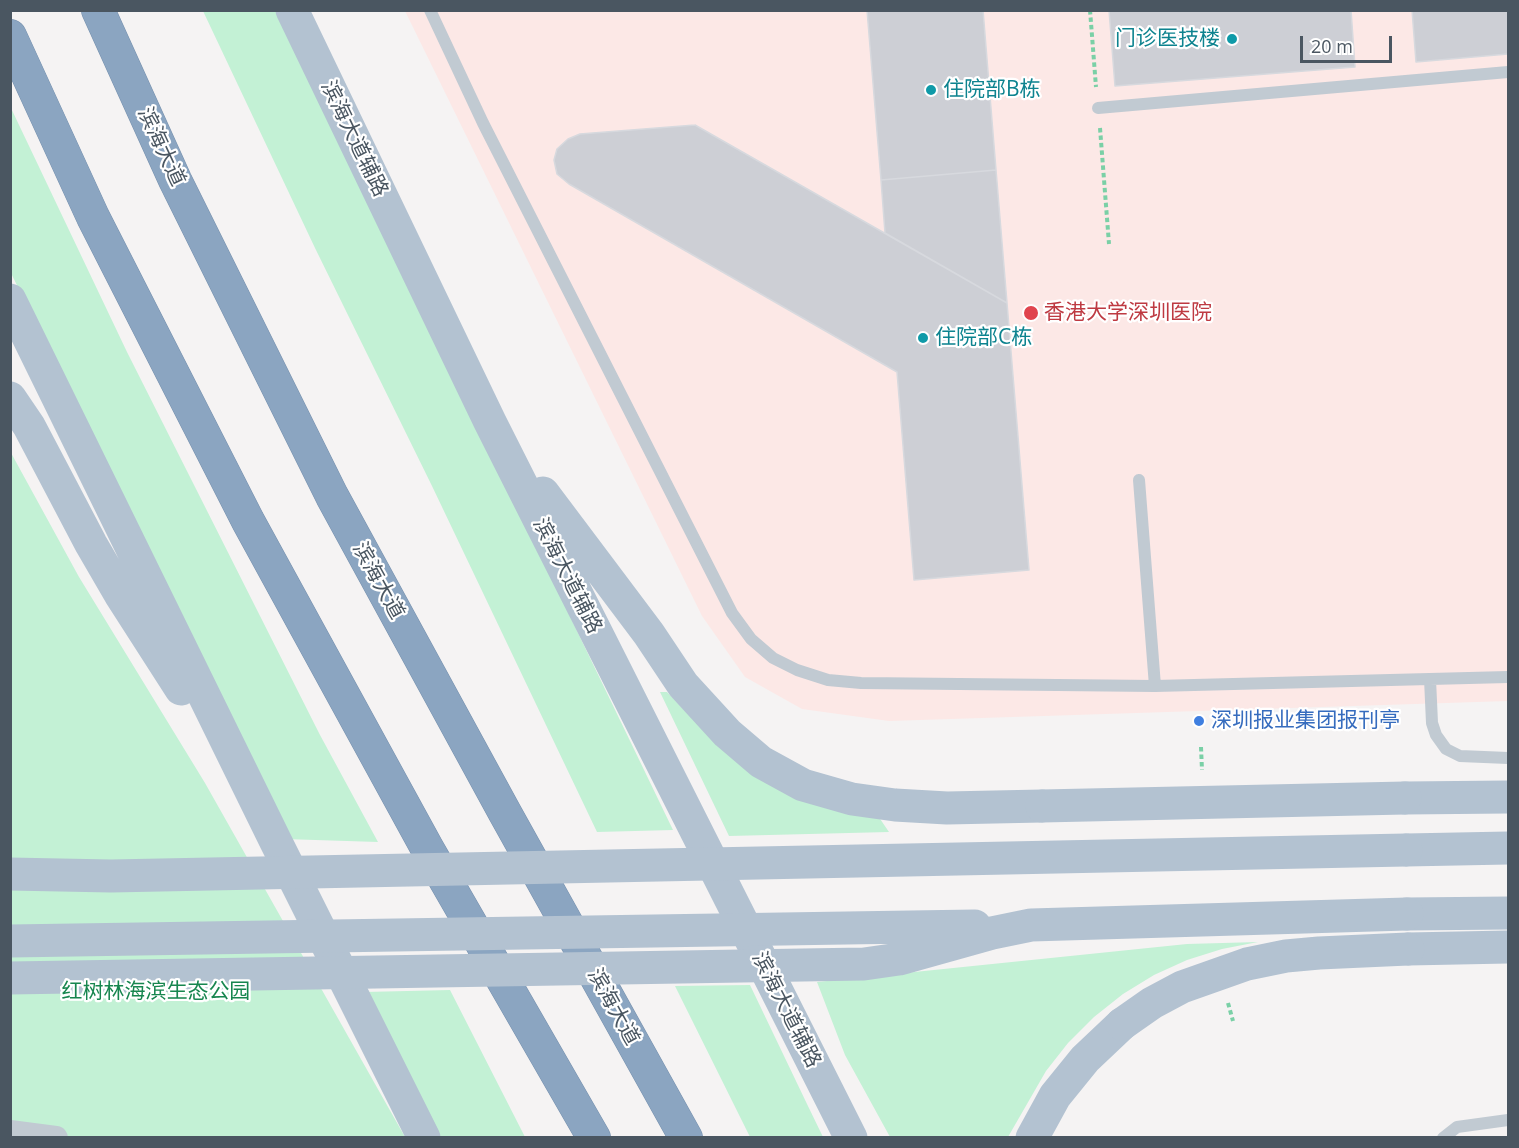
<!DOCTYPE html>
<meta charset="utf-8">
<style>
body{margin:0}
#map{position:relative;width:1519px;height:1148px;overflow:hidden;background:#f5f3f3;font-family:"Open Sans",sans-serif}
canvas{display:block}
.frame{position:absolute;inset:0;border:12px solid #4a5661;pointer-events:none}
.scale{position:absolute;left:1300px;top:36px;width:92px;height:27px;box-sizing:border-box;border:3px solid #4a5661;border-top:0;padding-left:8px;font-size:18px;line-height:21px;white-space:nowrap;color:#4a5661;-webkit-text-stroke:4px #fff;paint-order:stroke}
</style>
<div id="map">
<canvas width="1519" height="1148"></canvas>
<div class="frame"></div>
<div class="scale">20 m</div>
</div>
<script>
const context = document.querySelector('canvas').getContext('2d');
context.lineJoin = 'round';
function paint(path, color) {
  context.fillStyle = color;
  context.fill(path, 'evenodd');
}
function toPath(rows) {
  const path = new Path2D();
  for (const r of rows) {
    path.moveTo(r[0], r[1]);
    for (let i = 2; i < r.length; i += 2) path.lineTo(r[i], r[i + 1]);
  }
  return path;
}
function trace(path, color, width, dash) {
  context.strokeStyle = color;
  context.lineWidth = width;
  context.lineCap = dash ? 'butt' : 'round';
  context.setLineDash(dash || []);
  context.stroke(path);
}
function write(font, color, halo, rows, align = 'center') {
  context.font = font + ' "Open Sans","Noto Sans SC",sans-serif';
  context.lineWidth = 4.5;
  context.setLineDash([]);
  context.textBaseline = 'middle';
  context.strokeStyle = halo;
  context.fillStyle = color;
  for (const [text, x, y, turn = 0] of rows) {
    context.save();
    context.translate(x, y);
    context.rotate((+turn || 0) * Math.PI / 180);
    context.textAlign = isNaN(turn) ? turn : align;
    if (halo) context.strokeText(text, 0, 0);
    context.fillText(text, 0, 0);
    context.restore();
  }
}
const medical = toPath([
 [405,11,1508,11,1508,701,889,721,802,709,745,677,702,616]
]);
const green = toPath([
 [203,11,278,11,673,830,597,832,432,486,315,248],
 [10,106,127,352,320,735,378,842,284,839,11,273],
 [10,451,79,577,205,783,405,1137,11,1137],
 [660,692,667,692,709,736,874,810,889,832,729,836],
 [1258,942,1222,949,1187,960,1154,975,1123,994,1094,1017,1068,1043,1046,1071,1008,1137,890,1137,845,1055,817,982,1187,944],
 [750,985,807,1104,823,1137,750,1137,675,986],
 [450,990,525,1137,434,1137,364,992]
]);
const building = toPath([
 [867,10,983,10,996,170,881,180,867,10],
 [1109,10,1351,10,1355,67,1115,86,1109,10],
 [1412,10,1508,10,1508,54,1416,62,1412,10],
 [695,125,1007,303,1029,570,914,580,897,372,569,184,557,174,554,160,557,149,568,139,580,134,695,125],
 [996,170,1007,303,885,233,881,180,996,170]
]);
const path = toPath([
 [1090,10,1096,87],
 [1100,128,1109,244],
 [1201,747,1202,770],
 [1228,1003,1233,1021]
]);
const lane = toPath([
 [430,10,483,123,732,613,751,639,773,658,797,670,828,680,861,683,1155,686,1508,677],
 [1098,108,1508,72],
 [1139,480,1155,686],
 [1430,679,1432,723,1436,735,1446,749,1460,756,1508,758],
 [1443,1138,1457,1127,1508,1120]
]);
const street = toPath([
 [10,1132,56,1138]
]);
const primary = toPath([
 [292,10,490,422,851,1138],
 [10,300,275,840,424,1138],
 [10,398,29,426,91,544,120,594,181,689],
 [543,493,649,634,683,685,727,733,761,762,803,785,852,799,895,805,947,808,1042,806],
 [1405,798,1508,797],
 [1406,850,1508,848],
 [1407,914,1508,913],
 [1408,949,1508,947],
 [1032,1138,1055,1096,1085,1059,1122,1024]
]);
const highway = toPath([
 [98,10,175,180,332,496,505,813,686,1138],
 [10,36,93,217,248,521,427,848,594,1138]
]);
const primaryBridge = toPath([
 [1042,806,1405,798],
 [10,874,111,876,1406,850],
 [10,941,975,926],
 [10,978,864,964,899,959,992,933,1031,925,1407,914],
 [1122,1024,1152,1003,1182,987,1247,964,1286,956,1319,953,1408,949]
]);
const markers = [
 [1232,39,6,"#0f9aa8"],
 [931,90,6,"#0f9aa8"],
 [1031,313,8,"#e0444e"],
 [923,338,6,"#0f9aa8"],
 [1199,721,6,"#3f7fe0"]
];
const cultureNames = [
 ["门诊医技楼",1220,39,"right"],
 ["住院部B栋",943,90],
 ["住院部C栋",935,338]
];
const streetNames = [
 ["滨海大道辅路",354,139,64],
 ["滨海大道",161,147,65],
 ["滨海大道辅路",567,576,63],
 ["滨海大道",378,581,61],
 ["滨海大道",613,1007,61],
 ["滨海大道辅路",786,1010,63]
];
const healthNames = [
 ["香港大学深圳医院",1044,313]
];
const shopNames = [
 ["深圳报业集团报刊亭",1211,721]
];
const parkNames = [
 ["红树林海滨生态公园",156,992]
];
paint(medical, '#fce8e6');
paint(green, '#c3f1d5');
paint(building, '#cdcfd5');
trace(building, '#d7d9de', 1.5);
trace(highway, '#7690ad', 34);
trace(path, '#7ad0a6', 4, [4.5, 3]);
trace(lane, '#c1cad2', 12);
trace(street, '#c1cad2', 24);
trace(primary, '#b3c2d1', 33);
trace(highway, '#8ba5c1', 33);
trace(primaryBridge, '#b3c2d1', 33);
for (const [x, y, r, color] of markers) {
  const dot = new Path2D();
  dot.arc(x, y, r, 0, 2 * Math.PI);
  context.fillStyle = color;
  context.fill(dot);
  trace(dot, '#fff', 2);
}
write('21px', '#0d838f', '#fff', cultureNames, 'left');
write('21px', '#4a5661', '#fff', streetNames);
write('21px', '#be3a42', '#fff', healthNames, 'left');
write('21px', '#366cbe', '#fff', shopNames, 'left');
write('21px', '#17864f', '#fff', parkNames);
</script>
